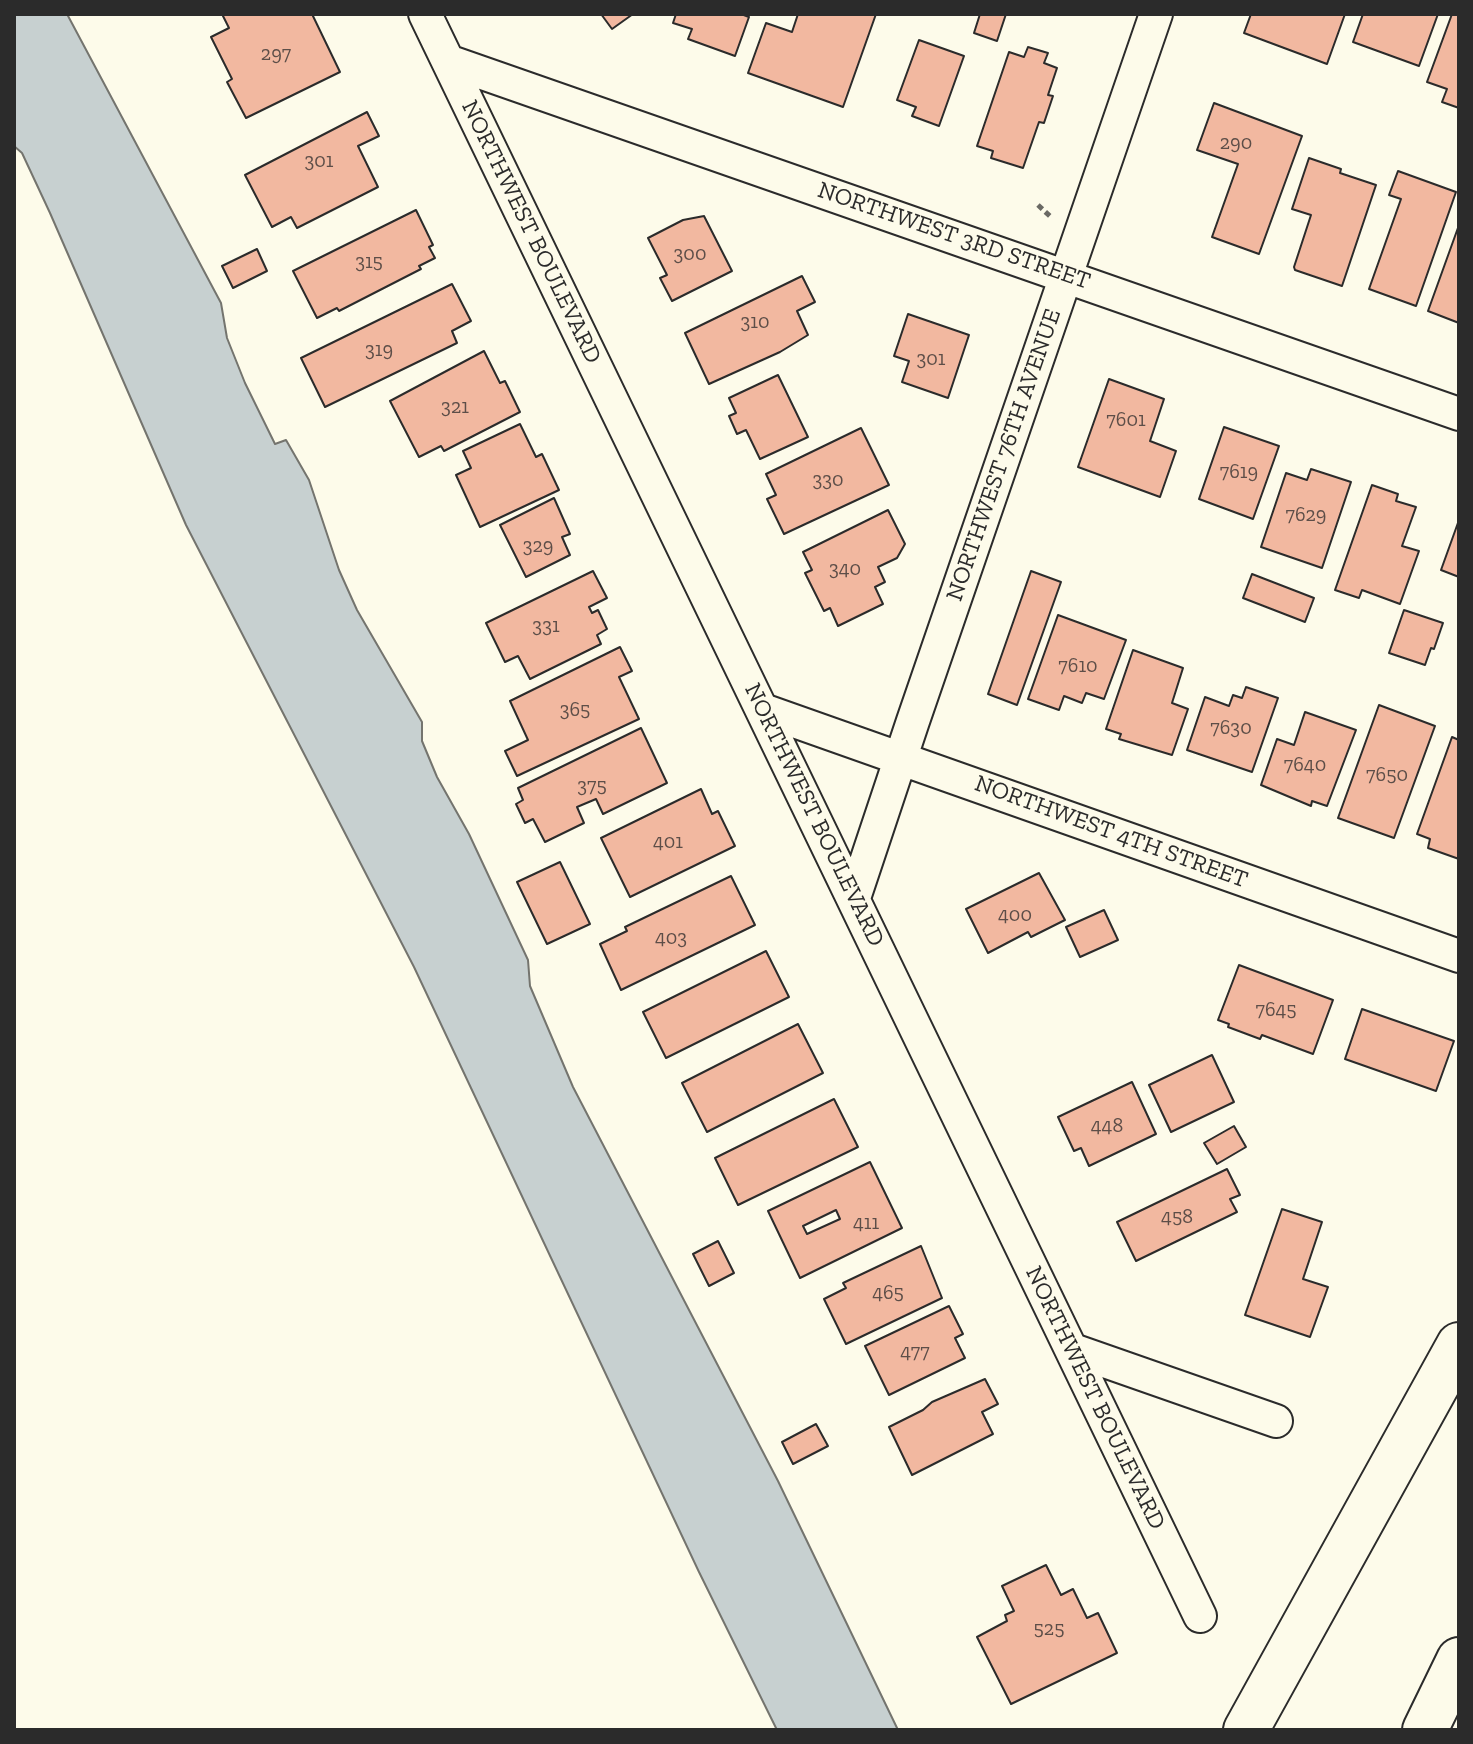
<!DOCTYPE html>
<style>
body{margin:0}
#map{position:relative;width:1473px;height:1744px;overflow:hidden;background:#fdfbea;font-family:"Zilla Slab",serif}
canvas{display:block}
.frame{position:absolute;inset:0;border:16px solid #2b2b2b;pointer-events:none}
</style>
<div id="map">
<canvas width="1473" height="1744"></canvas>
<div class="frame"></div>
</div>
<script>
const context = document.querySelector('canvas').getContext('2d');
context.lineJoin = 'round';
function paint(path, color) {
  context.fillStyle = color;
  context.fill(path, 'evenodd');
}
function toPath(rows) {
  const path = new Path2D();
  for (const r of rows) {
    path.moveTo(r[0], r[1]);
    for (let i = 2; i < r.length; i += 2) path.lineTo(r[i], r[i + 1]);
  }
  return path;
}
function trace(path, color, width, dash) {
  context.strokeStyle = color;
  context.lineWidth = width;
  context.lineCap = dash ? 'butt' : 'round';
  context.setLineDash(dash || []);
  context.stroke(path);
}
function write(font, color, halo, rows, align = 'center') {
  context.font = font + ' "Zilla Slab",serif';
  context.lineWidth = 6;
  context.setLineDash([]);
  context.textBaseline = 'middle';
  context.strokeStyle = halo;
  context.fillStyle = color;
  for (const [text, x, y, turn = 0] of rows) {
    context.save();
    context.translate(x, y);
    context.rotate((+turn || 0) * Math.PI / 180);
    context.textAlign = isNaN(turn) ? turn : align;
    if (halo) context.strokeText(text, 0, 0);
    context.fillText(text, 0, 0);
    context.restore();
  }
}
const water = toPath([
 [14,14,67,14,221,303,227,338,245,383,275,444,286,440,309,480,339,570,357,610,422,722,422,741,437,777,469,834,528,960,530,986,573,1087,778,1481,898,1730,777,1730,699,1572,414,967,186,525,50,213,22,153,14,146,14,14]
]);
const building = toPath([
 [222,14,312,14,340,72,246,118,227,82,232,79,211,37,229,28,222,14],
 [601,14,633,14,612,29,601,14],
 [676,14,741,14,749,17,735,56,688,39,692,29,673,23,676,14],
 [798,14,876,14,843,107,748,73,766,23,792,32,798,14],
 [980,14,1006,14,997,41,974,33,980,14],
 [1251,14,1345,14,1327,64,1244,33,1251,14],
 [1363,14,1438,14,1419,66,1353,42,1363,14],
 [1452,14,1459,14,1459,108,1442,102,1447,89,1427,82,1452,14],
 [919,40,964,56,939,126,912,116,916,107,897,100,919,40],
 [1028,47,1048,53,1044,63,1057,68,1048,95,1053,96,1044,123,1039,122,1023,168,991,158,993,151,977,146,1009,52,1024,57,1028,47],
 [1214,103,1302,136,1259,254,1212,237,1238,164,1197,150,1214,103],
 [367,112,379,136,358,146,378,187,297,228,291,217,272,227,245,175,367,112],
 [1309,158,1341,169,1340,173,1376,185,1342,286,1295,270,1294,267,1311,215,1292,209,1309,158],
 [1398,171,1456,192,1416,306,1369,289,1401,199,1389,195,1398,171],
 [416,210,433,245,429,247,435,258,419,266,421,269,339,311,337,308,317,318,293,271,416,210],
 [704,216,732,271,672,301,660,278,667,275,648,238,683,220,704,216],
 [1459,225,1459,323,1428,311,1459,225],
 [257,249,267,271,233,288,222,266,257,249],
 [802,276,815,302,797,311,808,335,780,352,709,384,685,333,802,276],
 [452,284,471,321,452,331,457,343,325,407,301,358,452,284],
 [908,314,969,335,948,398,902,382,909,361,894,356,908,314],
 [484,351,500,383,505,381,520,412,444,451,441,446,419,457,390,401,484,351],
 [778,375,808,437,760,459,746,430,737,434,729,416,736,413,729,398,778,375],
 [1109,379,1164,399,1150,441,1176,451,1160,497,1078,467,1109,379],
 [520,424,536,457,542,454,559,490,480,527,456,475,471,468,463,451,520,424],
 [1224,427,1279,446,1253,519,1199,499,1224,427],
 [861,428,889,485,784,534,767,499,776,495,766,474,861,428],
 [1311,469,1351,482,1322,568,1261,547,1286,473,1307,480,1311,469],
 [1372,485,1398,494,1396,501,1416,507,1402,546,1419,551,1400,604,1362,590,1359,598,1335,590,1372,485],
 [554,498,570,534,562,537,570,555,526,577,500,525,554,498],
 [888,510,905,544,897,558,878,567,885,582,875,587,883,604,838,626,830,608,824,611,805,573,812,570,803,552,888,510],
 [1459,520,1459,577,1441,570,1459,520],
 [593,571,607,598,589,607,592,613,598,610,607,629,597,635,601,644,530,679,518,656,505,662,486,623,593,571],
 [1031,571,1061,582,1017,705,988,694,1031,571],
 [1252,574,1314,598,1305,622,1243,598,1252,574],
 [1404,610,1443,623,1434,649,1431,648,1425,665,1389,653,1404,610],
 [1058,615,1126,640,1104,699,1086,693,1082,703,1064,696,1059,710,1028,699,1058,615],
 [620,647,632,671,619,677,639,719,517,776,505,751,528,740,510,701,620,647],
 [1133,650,1183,668,1172,703,1188,709,1172,755,1119,739,1121,734,1106,729,1133,650],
 [1246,687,1278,698,1252,772,1187,750,1205,697,1229,706,1233,695,1242,698,1246,687],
 [1379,705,1435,726,1394,838,1338,818,1379,705],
 [1305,712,1356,730,1327,806,1312,801,1311,806,1261,785,1277,739,1294,745,1305,712],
 [641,728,667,783,603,814,596,799,577,807,584,823,545,842,533,819,525,823,516,804,523,800,518,788,641,728],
 [1452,737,1459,740,1459,859,1428,848,1430,839,1417,834,1452,737],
 [701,789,712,814,718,811,735,846,630,897,601,838,701,789],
 [560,862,590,924,547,944,517,882,560,862],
 [1039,873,1065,920,1031,937,1028,932,988,953,966,909,1039,873],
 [731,876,755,925,621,990,600,944,627,931,625,927,731,876],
 [1104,910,1118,940,1080,957,1066,927,1104,910],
 [766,951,789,997,666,1058,643,1012,766,951],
 [1239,965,1333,1000,1313,1054,1262,1035,1260,1039,1228,1027,1229,1024,1218,1020,1239,965],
 [1362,1009,1454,1041,1436,1091,1345,1059,1362,1009],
 [798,1024,823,1073,707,1132,682,1083,798,1024],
 [1212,1055,1234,1102,1171,1132,1149,1085,1212,1055],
 [1132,1082,1156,1134,1089,1166,1081,1148,1074,1151,1058,1117,1132,1082],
 [834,1099,858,1147,738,1205,715,1158,834,1099],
 [1234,1126,1246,1147,1217,1164,1204,1143,1234,1126],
 [870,1162,902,1228,800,1278,768,1211,870,1162],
 [836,1210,840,1219,807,1234,803,1226,836,1210],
 [1227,1169,1240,1195,1230,1199,1237,1212,1136,1261,1117,1222,1227,1169],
 [1282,1209,1322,1222,1303,1279,1328,1287,1310,1337,1245,1315,1282,1209],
 [718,1241,734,1273,709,1286,693,1254,718,1241],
 [921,1246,942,1298,846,1344,824,1299,846,1288,843,1283,921,1246],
 [949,1306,963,1334,955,1338,965,1358,889,1395,865,1346,949,1306],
 [985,1379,998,1404,982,1412,993,1434,912,1475,889,1427,923,1410,932,1402,985,1379],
 [816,1424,828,1446,793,1464,782,1442,816,1424],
 [1046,1565,1061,1595,1073,1589,1087,1618,1098,1613,1117,1653,1011,1704,977,1637,1007,1621,1005,1615,1014,1611,1002,1586,1046,1565]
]);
const path = toPath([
 [1038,205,1052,218]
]);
const minor = toPath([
 [425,14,1200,1616],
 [448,61,1459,414],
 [763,710,1459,956],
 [854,898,913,721,1156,14],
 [1073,1350,1276,1421]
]);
const motorway = toPath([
 [1246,1730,1459,1345],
 [1425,1730,1459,1660]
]);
const numberNames = [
 ["297",276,54],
 ["290",1236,143],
 ["301",319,161],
 ["300",690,254],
 ["315",369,262],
 ["310",755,322],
 ["319",379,350],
 ["301",931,359],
 ["321",455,407],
 ["7601",1126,420],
 ["7619",1239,472],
 ["330",828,480],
 ["7629",1306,515],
 ["329",538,546],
 ["340",845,569],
 ["331",546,626],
 ["7610",1078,666],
 ["365",575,710],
 ["7630",1231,728],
 ["7640",1305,765],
 ["7650",1387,775],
 ["375",592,786],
 ["401",668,842],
 ["400",1015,915],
 ["403",671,938],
 ["7645",1276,1010],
 ["448",1107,1126],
 ["458",1177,1217],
 ["411",866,1223],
 ["465",888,1293],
 ["477",915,1352],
 ["525",1049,1629]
];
const streetNames = [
 ["NORTHWEST BOULEVARD",531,232,64],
 ["NORTHWEST 3RD STREET",954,236,19],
 ["NORTHWEST 76TH AVENUE",1004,455,-71],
 ["NORTHWEST BOULEVARD",814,815,64],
 ["NORTHWEST 4TH STREET",1111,832,20],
 ["NORTHWEST BOULEVARD",1095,1398,64]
];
paint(water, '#c7d0d0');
trace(water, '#74746e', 2);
paint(building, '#f2b8a0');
trace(building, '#2b2b2b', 2);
trace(minor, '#2b2b2b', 36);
trace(motorway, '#2b2b2b', 48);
trace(path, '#6a6964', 5, [6, 4]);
trace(minor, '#fdfbea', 32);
trace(motorway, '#fdfbea', 44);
write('20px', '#5d4e48', null, numberNames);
write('24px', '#2b2b2b', '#fdfbea', streetNames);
</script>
